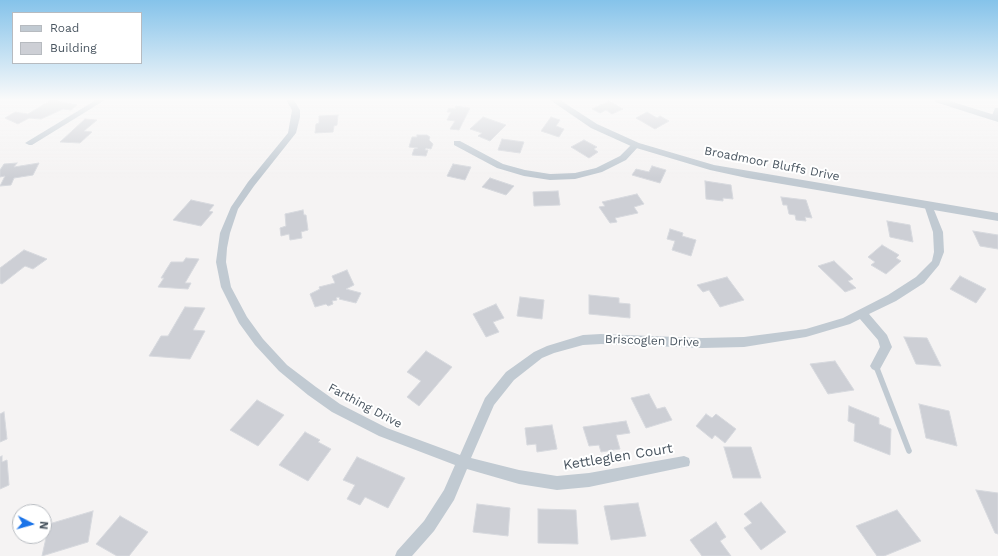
<!DOCTYPE html>
<style>
body{margin:0}
#map{position:relative;width:998px;height:556px;overflow:hidden;background:#f5f3f3;font-family:"Work Sans",sans-serif}
canvas{display:block}
.legend{position:absolute;left:12px;top:12px;width:130px;height:52px;box-sizing:border-box;background:#fff;border:1px solid #b7bbc0;margin:0;padding:5px 7px;list-style:none;font-size:12px;color:#4a5661}
.legend li{display:flex;align-items:center;gap:8px;height:20px}
.legend b{width:20px;border:1px solid #b7bbc0}
.north{position:absolute;left:12px;top:504px;width:40px;height:40px;box-sizing:border-box;background:#fff;border:1px solid #b7bbc0;border-radius:50%;rotate:96deg;font-size:11px;font-weight:700;line-height:16px;text-align:center;color:#4a5661}
.north::after{content:'';display:block;margin:auto;width:14px;height:18px;background:#1a73e8;clip-path:polygon(50% 0,100% 100%,50% 72%,0 100%)}
</style>
<div id="map">
<canvas width="998" height="556"></canvas>
<ul class="legend">
<li><b style="height:5px;background:#c1cad2"></b>Road</li>
<li><b style="height:11px;background:#cdcfd5"></b>Building</li>
</ul>
<div class="north">N</div>
</div>
<script>
const context = document.querySelector('canvas').getContext('2d');
context.lineJoin = 'round';
function paint(path, color) {
  context.fillStyle = color;
  context.fill(path, 'evenodd');
}
function toPath(rows) {
  const path = new Path2D();
  for (const r of rows) {
    path.moveTo(r[0], r[1]);
    for (let i = 2; i < r.length; i += 2) path.lineTo(r[i], r[i + 1]);
  }
  return path;
}
function trace(path, color, width, dash) {
  context.strokeStyle = color;
  context.lineWidth = width;
  context.lineCap = dash ? 'butt' : 'round';
  context.setLineDash(dash || []);
  context.stroke(path);
}
function write(font, color, halo, rows, align = 'center') {
  context.font = font + ' "Work Sans",sans-serif';
  context.lineWidth = 4;
  context.setLineDash([]);
  context.textBaseline = 'middle';
  context.strokeStyle = halo;
  context.fillStyle = color;
  for (const [text, x, y, turn = 0] of rows) {
    context.save();
    context.translate(x, y);
    context.rotate((+turn || 0) * Math.PI / 180);
    context.textAlign = isNaN(turn) ? turn : align;
    if (halo) context.strokeText(text, 0, 0);
    context.fillText(text, 0, 0);
    context.restore();
  }
}
const building = toPath([
 [51,100,77,105,71,110,63,109,41,119,29,118,18,124,5,118,15,112,28,114,51,100],
 [609,101,623,109,612,114,606,110,600,113,592,109,609,101],
 [456,106,470,108,459,130,450,129,455,121,447,120,451,112,447,112,449,108,455,109,456,106],
 [647,112,657,118,660,116,669,121,655,129,636,118,647,112],
 [338,115,337,125,334,126,333,132,315,133,316,124,319,123,319,116,338,115],
 [483,117,506,125,490,141,478,136,482,133,470,129,483,117],
 [551,117,560,120,556,126,564,129,559,137,541,131,551,117],
 [85,119,97,120,84,131,92,132,80,143,60,142,85,119],
 [417,135,427,135,430,137,429,140,433,144,431,149,426,148,425,150,428,150,426,156,412,155,414,149,418,148,409,147,412,137,417,137,417,135],
 [502,139,524,142,520,153,498,150,502,139],
 [584,140,597,147,594,149,598,152,589,158,571,147,584,140],
 [17,163,14,167,39,163,33,175,14,178,11,185,0,186,5,176,0,177,0,170,4,164,17,163],
 [453,164,471,167,465,180,447,176,453,164],
 [652,166,666,170,660,183,632,175,636,169,649,172,652,166],
 [490,178,514,186,506,195,482,187,490,178],
 [705,181,731,185,733,199,723,198,723,201,706,199,705,181],
 [558,191,560,205,534,206,533,192,558,191],
 [637,194,644,204,634,207,638,213,615,218,617,222,610,223,599,207,605,206,602,202,637,194],
 [781,197,806,200,812,218,805,217,806,221,796,220,795,215,789,214,787,205,783,205,781,197],
 [191,200,214,205,209,211,213,212,201,226,173,220,191,200],
 [303,210,304,215,306,215,308,230,301,232,302,238,290,240,289,234,281,236,280,228,286,226,285,214,303,210],
 [887,221,910,225,913,242,890,237,887,221],
 [670,229,683,233,682,236,696,240,691,256,672,250,675,241,667,239,670,229],
 [973,231,998,235,998,249,980,246,973,231],
 [882,245,899,255,896,258,901,261,886,274,871,265,875,262,868,257,882,245],
 [24,250,47,259,33,269,25,266,2,284,0,283,0,268,24,250],
 [186,258,199,259,185,283,191,283,188,289,158,287,164,278,161,278,171,262,183,262,186,258],
 [834,261,853,279,848,281,856,288,845,292,818,266,834,261],
 [347,270,354,285,346,289,361,293,356,303,339,299,340,298,338,297,336,298,337,300,332,301,333,304,328,306,326,304,315,307,310,294,320,289,319,287,335,283,332,276,347,270],
 [960,276,986,289,976,303,950,289,960,276],
 [727,277,744,300,720,307,709,290,703,292,697,285,727,277],
 [589,295,619,298,619,303,630,304,630,318,589,314,589,295],
 [520,297,544,300,542,319,517,316,520,297],
 [496,304,504,318,493,322,499,332,486,337,473,314,496,304],
 [185,307,205,308,193,330,205,331,190,359,149,356,161,336,168,336,185,307],
 [904,337,927,338,941,366,916,364,904,337],
 [426,351,452,367,419,406,407,397,421,381,407,372,426,351],
 [835,361,854,390,828,394,810,364,835,361],
 [649,394,657,409,665,407,672,420,646,428,631,398,649,394],
 [257,400,284,415,258,446,230,430,257,400],
 [919,404,949,411,957,446,926,438,919,404],
 [849,406,879,418,879,424,891,429,890,455,854,441,855,424,848,421,849,406],
 [4,412,7,439,0,442,0,414,4,412],
 [706,414,712,418,716,414,736,429,725,443,715,435,712,439,696,426,706,414],
 [626,421,630,433,616,435,620,449,601,452,599,445,589,446,583,427,626,421],
 [552,425,557,449,537,452,536,444,527,445,525,428,552,425],
 [305,432,320,440,318,442,331,449,308,481,279,465,305,432],
 [724,447,751,447,761,478,733,478,724,447],
 [2,456,2,462,7,460,9,485,0,489,0,457,2,456],
 [357,457,405,478,388,508,365,497,360,505,347,499,355,485,343,480,357,457],
 [976,490,998,493,998,534,995,533,976,490],
 [761,502,786,532,761,550,744,528,752,523,744,514,761,502],
 [638,503,646,536,611,540,604,506,638,503],
 [477,504,510,508,508,536,473,532,477,504],
 [538,509,576,510,578,544,538,543,538,509],
 [897,510,921,541,884,556,877,556,856,526,897,510],
 [93,511,88,542,42,556,49,524,93,511],
 [120,516,148,532,129,556,117,556,96,544,120,516],
 [716,522,726,537,720,541,731,556,702,556,690,540,716,522]
]);
const service = toPath([
 [874,364,878,364,879,366,912,451,911,453,909,454,907,453,906,451,873,366,874,364]
]);
const minor = toPath([
 [96,100,105,100,32,145,29,145,25,143,96,100],
 [286,100,294,100,300,110,300,117,296,133,254,186,238,209,230,233,227,248,226,262,231,287,247,317,263,339,287,365,316,387,340,404,387,428,460,455,485,398,506,372,534,352,547,346,583,335,601,334,702,338,744,337,806,329,843,318,888,295,916,277,932,261,934,252,933,232,924,205,928,202,932,205,943,232,944,252,939,265,924,283,896,301,869,314,887,335,892,347,880,369,876,371,872,369,870,366,880,347,878,340,860,319,850,324,806,337,744,347,702,348,601,344,583,345,554,353,542,358,514,380,494,405,471,458,519,470,557,476,589,473,684,456,689,458,690,462,689,466,589,487,557,490,519,484,467,469,454,500,434,531,412,556,395,556,397,551,424,521,444,490,455,465,379,436,332,412,308,395,279,371,255,345,239,323,221,287,216,262,220,233,231,207,248,182,288,133,292,110,286,100],
 [995,108,998,108,998,119,995,120,991,118,995,108],
 [454,141,460,141,503,164,525,170,550,174,575,173,596,168,620,156,633,143,636,143,640,145,626,160,602,172,575,179,550,180,524,176,497,168,454,145,454,141]
]);
const tertiary = toPath([
 [550,100,560,100,597,124,639,143,714,165,998,213,998,221,747,178,710,170,633,147,591,128,550,100],
 [934,100,947,100,998,116,998,122,935,102,934,100]
]);
const streetNames = [
 ["Broadmoor Bluffs Drive",772,164,11],
 ["Briscoglen Drive",652,341,2],
 ["Farthing Drive",365,406,28]
];
const nearStreetnames = [
 ["Kettleglen Court",618,457,-9]
];
paint(building, '#cdcfd5');
trace(building, '#d7d9de', 1);
paint(service, '#c1cad2');
paint(minor, '#c1cad2');
paint(tertiary, '#c1cad2');
const sky = context.createLinearGradient(0, 0, 0, 178);
sky.addColorStop(0, '#85c3ea');
sky.addColorStop(0.56, '#fafafa');
sky.addColorStop(1, '#fafafa00');
context.fillStyle = sky;
context.fillRect(0, 0, 998, 178);
write('12px', '#4a5661', '#fff', streetNames);
write('14px', '#4a5661', '#fff', nearStreetnames);
</script>
